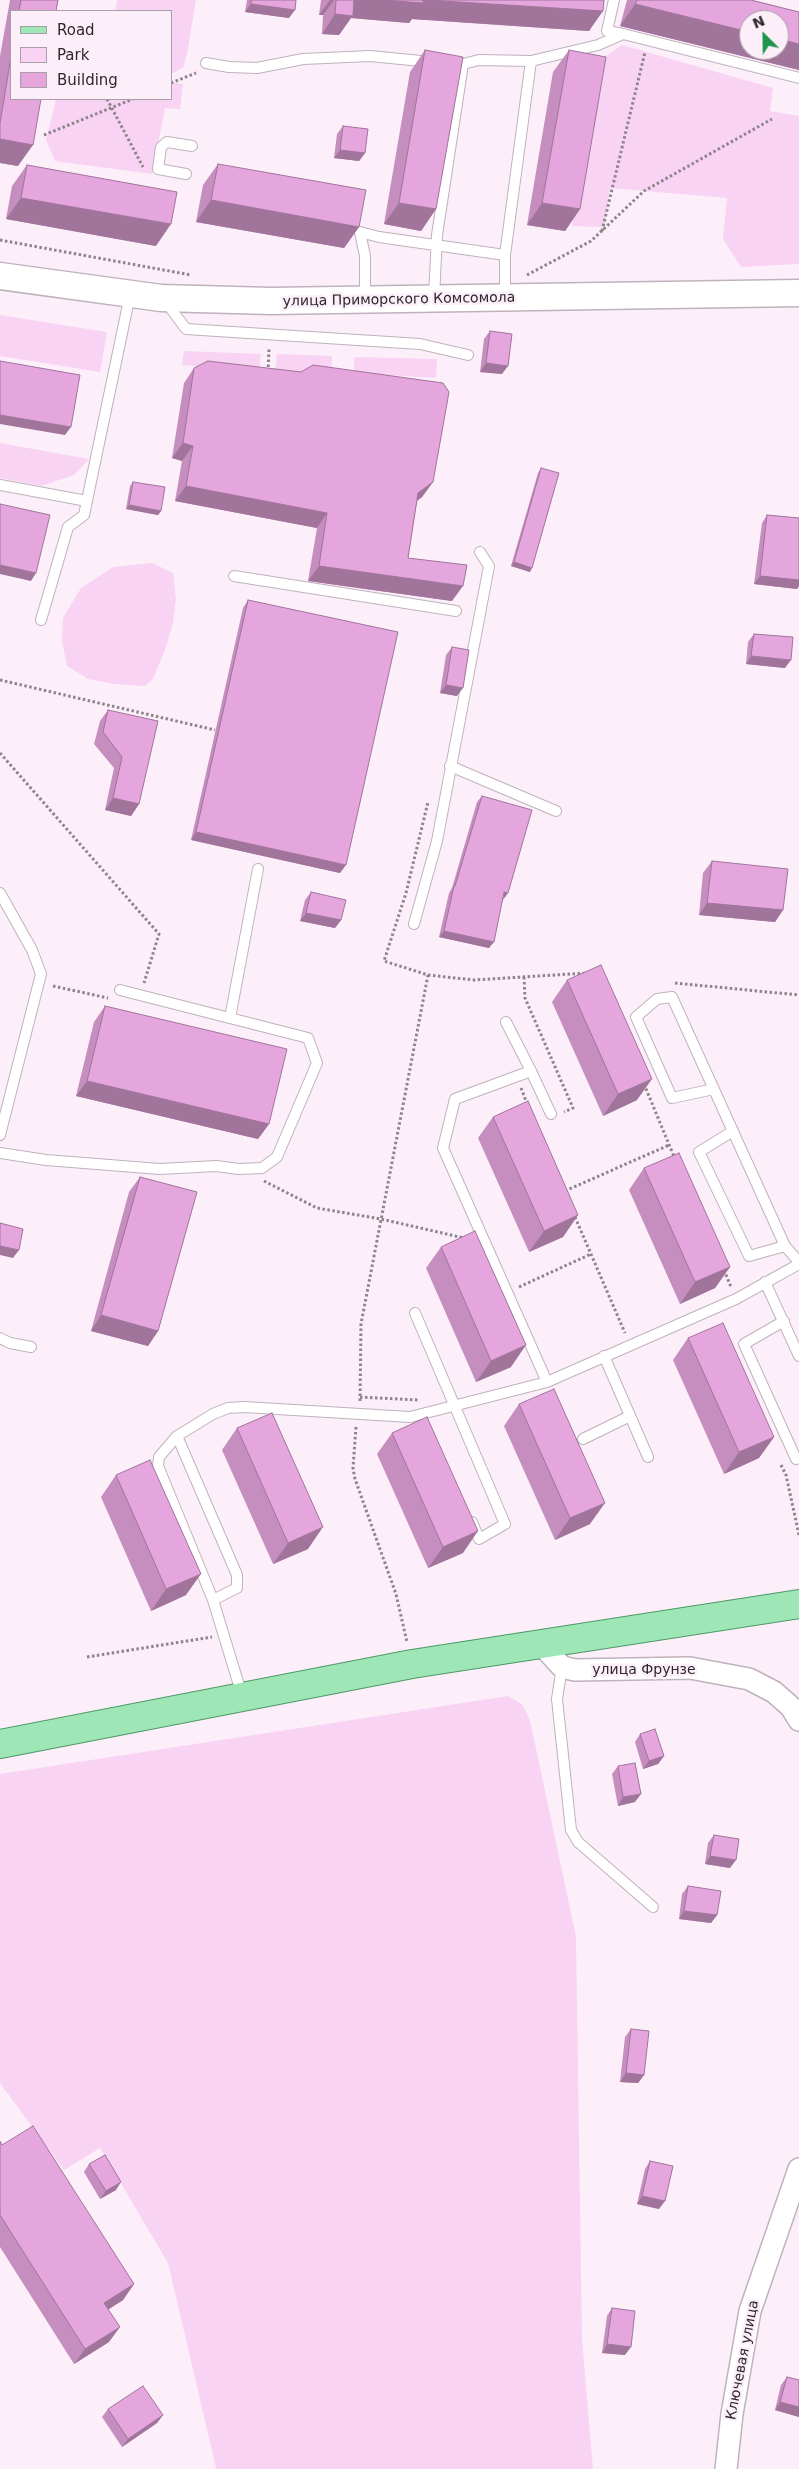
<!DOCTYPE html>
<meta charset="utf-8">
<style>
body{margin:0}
#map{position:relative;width:799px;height:2469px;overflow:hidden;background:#fceffa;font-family:"DejaVu Sans",sans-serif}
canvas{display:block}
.legend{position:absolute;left:10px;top:10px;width:162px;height:90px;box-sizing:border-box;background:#fceffa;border:1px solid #a99fa8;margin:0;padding:6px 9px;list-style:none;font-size:15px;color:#2d282c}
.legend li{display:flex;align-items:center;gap:10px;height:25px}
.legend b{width:25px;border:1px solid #a99fa8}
.north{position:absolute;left:739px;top:10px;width:50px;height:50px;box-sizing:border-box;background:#fceffa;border:1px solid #a99fa8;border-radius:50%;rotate:337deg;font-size:14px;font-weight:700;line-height:20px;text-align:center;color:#2d282c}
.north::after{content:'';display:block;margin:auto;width:18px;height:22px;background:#1f944f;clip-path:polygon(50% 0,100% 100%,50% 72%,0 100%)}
</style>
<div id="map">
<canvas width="799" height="2469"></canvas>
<ul class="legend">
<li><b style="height:6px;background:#9ee6b6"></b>Road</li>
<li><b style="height:14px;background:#f9d3f3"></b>Park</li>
<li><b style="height:14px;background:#e5a5dd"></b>Building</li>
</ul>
<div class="north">N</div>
</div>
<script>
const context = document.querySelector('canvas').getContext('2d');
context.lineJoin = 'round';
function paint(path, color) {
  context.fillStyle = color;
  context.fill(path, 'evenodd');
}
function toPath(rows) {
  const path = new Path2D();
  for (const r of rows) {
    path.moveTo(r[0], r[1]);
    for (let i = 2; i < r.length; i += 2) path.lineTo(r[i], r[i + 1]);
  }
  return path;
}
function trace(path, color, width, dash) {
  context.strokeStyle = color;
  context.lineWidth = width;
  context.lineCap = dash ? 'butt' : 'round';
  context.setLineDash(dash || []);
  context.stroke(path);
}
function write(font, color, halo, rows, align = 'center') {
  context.font = font + ' "DejaVu Sans",sans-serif';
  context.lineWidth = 5;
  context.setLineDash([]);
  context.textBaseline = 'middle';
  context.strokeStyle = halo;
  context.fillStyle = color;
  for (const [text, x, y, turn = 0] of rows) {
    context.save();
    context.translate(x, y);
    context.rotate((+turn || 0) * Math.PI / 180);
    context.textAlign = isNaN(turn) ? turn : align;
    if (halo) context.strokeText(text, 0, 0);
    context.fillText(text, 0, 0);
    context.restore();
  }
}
const green = toPath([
 [117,0,196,0,187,54,183,68,171,74,171,11,115,11],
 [622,45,773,88,770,111,799,116,799,264,741,267,723,239,727,198,610,188,604,227,572,226,596,63],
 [171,82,183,84,180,109,165,108,152,174,55,161,46,140,56,99,171,99],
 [0,315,107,332,100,372,0,356],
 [184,351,261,354,259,370,182,365],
 [277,354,332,356,331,374,275,372],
 [354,357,437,359,436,378,354,373],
 [0,443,89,459,74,475,41,486,0,478],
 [152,563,173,573,176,599,173,623,166,647,153,679,145,686,114,684,88,679,67,666,62,641,63,618,81,588,113,567],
 [508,1696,522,1704,530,1720,576,1937,582,2339,593,2469,214,2469,216,2468,168,2263,100,2148,64,2170,0,2083,0,1774]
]);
const path = toPath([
 [171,83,196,73],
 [107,99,143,167],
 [44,135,133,99],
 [602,231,645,52],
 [0,240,191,275],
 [527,275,591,241,644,191,772,119],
 [268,372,269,349],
 [0,680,215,730],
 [0,753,159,934,144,983],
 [428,975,474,980,587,973],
 [524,977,525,998,573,1108,564,1112],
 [675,983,799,995],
 [53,986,108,998],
 [644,1084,675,1159],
 [521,1088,528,1106],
 [264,1181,317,1208,381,1219,464,1238],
 [565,1191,669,1145],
 [575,1217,625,1333],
 [724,1270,731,1287],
 [519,1287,591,1254],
 [360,1397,419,1400],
 [360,1401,361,1324,428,975,384,961,406,893,428,802],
 [356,1427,353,1468,355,1479,396,1594,407,1642],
 [781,1465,786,1475,799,1535],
 [87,1657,212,1637]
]);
const service = toPath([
 [614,0,607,31,623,34],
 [531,61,598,45,623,34,799,78],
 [206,63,229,67,257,68,303,59,370,56,431,62],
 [186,174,158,169,161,147,167,142,192,146],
 [173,298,171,309,186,329,420,344,468,355],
 [434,298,437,235,463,64,479,60,531,61,505,255,505,297],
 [365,299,365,256,360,232,379,237,505,255],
 [0,485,87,501],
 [234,576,456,611],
 [41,620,68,527,84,515,130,295],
 [450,766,556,811],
 [0,893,32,950,41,974,0,1135],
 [414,924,437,841,489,566,480,552],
 [230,1018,258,869],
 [506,1022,531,1071,455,1099,443,1148,547,1382],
 [531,1071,551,1114],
 [714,1089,672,1098,636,1017,657,999,672,997,785,1246,799,1262],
 [733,1131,699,1152,749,1256,785,1246],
 [0,1153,46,1160,160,1169,216,1166,239,1169,262,1168,277,1157,317,1063,308,1038,120,990],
 [765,1282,799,1356],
 [415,1313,505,1524,479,1539,472,1522],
 [784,1321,744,1344,796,1459,799,1458],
 [0,1338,10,1343,31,1347],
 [604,1356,648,1457],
 [177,1436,237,1575,237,1588,213,1600],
 [583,1439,630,1416],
 [562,1667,557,1699,571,1830,578,1842,653,1907],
 [242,1695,213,1600,158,1466,159,1457,177,1436,213,1414,228,1408,244,1407,410,1417,547,1382,736,1299,799,1264]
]);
const minor = toPath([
 [542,1645,562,1667,575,1670,690,1668,749,1679,774,1692,791,1707,799,1720],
 [726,2469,732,2414,750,2311,799,2169]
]);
const tertiary = toPath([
 [0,276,161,298,271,301,799,293]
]);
const primary = toPath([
 [0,1744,412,1664,799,1604]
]);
const wall = toPath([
 [10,0,58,0,56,11,11,11,11,99,18,166,0,163,0,56],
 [247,0,296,0,289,18,245,12],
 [321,0,604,0,589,31,412,19,409,23,351,18,339,35,322,34,323,15,319,15],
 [627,0,751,0,799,12,799,70,620,26],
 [425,50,436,209,421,231,384,224,410,72],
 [569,50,580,209,565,231,527,225,553,72],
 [343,126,365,153,359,161,334,158,337,134],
 [218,164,359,227,344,248,196,222,203,185],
 [27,165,156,246,6,219,12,186],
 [490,331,502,374,480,372,484,339],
 [194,368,433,482,422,497,417,501,408,558,452,601,308,581,317,528,175,501,182,461,172,458,184,383],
 [541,468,530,572,511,566,538,473],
 [133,482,161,511,158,515,126,509,130,486],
 [767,515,799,518,799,586,797,589,754,584,762,523],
 [248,600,340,873,191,840,243,608],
 [754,634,785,668,746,664,748,642],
 [452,647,457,696,440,693,446,655],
 [108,710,139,804,131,816,105,810,114,768,94,744,100,721],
 [482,796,503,900,489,948,439,937,449,893,452,888,477,802],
 [712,861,783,910,775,922,699,915,703,873],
 [311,892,341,920,335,928,300,921,305,900],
 [567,980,637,1100,603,1116,552,1002],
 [105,1006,269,1124,258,1139,76,1096,94,1022],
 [493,1117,578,1215,563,1237,529,1252,478,1138],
 [644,1168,730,1267,715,1288,680,1304,629,1190],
 [140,1177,158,1331,148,1346,91,1331,129,1192],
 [441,1247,511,1367,476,1382,426,1268],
 [688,1338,774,1437,759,1458,724,1474,673,1360],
 [519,1404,590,1524,555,1540,504,1426],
 [237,1428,308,1549,273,1564,222,1450],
 [392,1433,463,1553,428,1568,377,1454],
 [116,1475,186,1595,151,1611,101,1497],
 [640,1734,664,1756,658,1764,643,1769,635,1742],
 [618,1766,635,1802,618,1806,612,1774],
 [714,1835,730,1868,705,1864,708,1843],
 [688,1886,717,1915,711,1923,679,1919,682,1894],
 [631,2029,644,2075,638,2083,620,2082,625,2037],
 [0,2141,2,2145,134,2284,123,2300,108,2309,109,2342,74,2364,0,2247],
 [650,2161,659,2209,637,2204,645,2169],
 [89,2164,116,2190,100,2199,84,2172],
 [612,2308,625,2355,602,2353,607,2316],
 [787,2377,799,2380,799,2417,775,2410,781,2385],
 [108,2409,163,2415,157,2423,122,2447,102,2417]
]);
const shadedWall = toPath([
 [330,0,334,0,323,15,319,15],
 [353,0,423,0,603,11,589,31,412,19,409,23,351,18,339,35,322,34,335,14],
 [251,4,295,10,289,18,245,12],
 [635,4,749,32,749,50,779,50,779,39,799,44,799,70,620,26],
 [0,139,33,145,18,166,0,163],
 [340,150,365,153,359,161,334,158],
 [21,198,171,224,156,246,6,219],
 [211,200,359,227,344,248,196,222],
 [399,203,436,209,421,231,384,224],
 [542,203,580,209,565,231,527,225],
 [486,363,508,366,502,374,480,372],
 [0,415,71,427,65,435,0,424],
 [183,443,193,446,182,461,172,458],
 [433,482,422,497,407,508,418,493],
 [186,486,327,513,317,528,175,501],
 [129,505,161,511,158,515,126,509],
 [514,562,532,568,530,572,511,566],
 [0,565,36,573,31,581,0,574],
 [319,566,463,586,452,601,308,581],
 [760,576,799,580,799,586,797,589,754,584],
 [751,656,791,660,785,668,746,664],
 [446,685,463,688,457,696,440,693],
 [113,798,139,804,131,816,105,810],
 [196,832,346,865,340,873,191,840],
 [504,892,508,893,503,900],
 [707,903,783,910,775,922,699,915],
 [306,913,341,920,335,928,300,921],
 [444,931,494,942,489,948,439,937],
 [652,1079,637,1100,603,1116,618,1094],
 [87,1081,269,1124,258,1139,76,1096],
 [578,1215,563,1237,529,1252,544,1231],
 [0,1246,19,1250,13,1258,0,1255],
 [730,1267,715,1288,680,1304,695,1282],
 [101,1315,158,1331,148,1346,91,1331],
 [526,1345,511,1367,476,1382,491,1361],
 [774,1437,759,1458,724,1474,739,1452],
 [605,1503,590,1524,555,1540,570,1518],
 [323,1527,308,1549,273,1564,288,1543],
 [478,1531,463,1553,428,1568,443,1547],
 [201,1574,186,1595,151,1611,166,1589],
 [664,1756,658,1764,643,1769,649,1761],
 [641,1794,635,1802,618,1806,623,1797],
 [710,1856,736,1860,730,1868,705,1864],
 [684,1911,717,1915,711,1923,679,1919],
 [626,2073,644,2075,638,2083,620,2082],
 [121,2182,116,2190,100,2199,106,2191],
 [642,2196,665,2201,659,2209,637,2204],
 [134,2284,123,2300,94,2319,104,2303],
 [120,2327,109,2342,74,2364,85,2349],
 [607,2344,631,2347,625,2355,602,2353],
 [780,2402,799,2407,799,2417,775,2410],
 [163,2415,157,2423,122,2447,128,2439]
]);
const building = toPath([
 [21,0,58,0,56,11,19,11,21,0],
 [251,0,296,0,295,10,251,4,251,0],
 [336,0,354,0,353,16,335,14,336,0],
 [382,0,423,0,423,3,382,0],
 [427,0,604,0,603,11,427,0],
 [637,0,751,0,799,12,799,44,779,39,779,20,749,20,749,32,635,4,637,0],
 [425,50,463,57,436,209,399,203,425,50],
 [569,50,606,57,580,209,542,203,569,50],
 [11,57,11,99,41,99,33,145,0,139,0,123,11,57],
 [343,126,368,129,365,153,340,150,343,126],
 [218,164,366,190,359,227,211,200,218,164],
 [27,165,177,192,171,224,21,198,27,165],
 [490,331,512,334,508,366,486,363,490,331],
 [0,361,80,375,71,427,0,415,0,361],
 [208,361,301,372,313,365,443,383,449,392,433,482,418,493,408,558,467,565,463,586,319,566,327,513,186,486,193,446,183,443,194,368,208,361],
 [541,468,559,473,532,568,514,562,541,468],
 [133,482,165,487,161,511,129,505,133,482],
 [0,504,50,515,36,573,0,565,0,504],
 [767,515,799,518,799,580,760,576,767,515],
 [248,600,398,632,346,865,196,832,248,600],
 [754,634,793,637,791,660,751,656,754,634],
 [452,647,469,650,463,688,446,685,452,647],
 [108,710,158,721,139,804,113,798,122,757,103,732,108,710],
 [482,796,532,810,508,893,504,892,494,942,444,931,454,886,455,886,482,796],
 [712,861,788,869,783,910,707,903,712,861],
 [311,892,346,900,341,920,306,913,311,892],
 [601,965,652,1079,618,1094,567,980,601,965],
 [105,1006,287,1049,269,1124,87,1081,105,1006],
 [528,1101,578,1215,544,1231,493,1117,528,1101],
 [679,1153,730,1267,695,1282,644,1168,679,1153],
 [140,1177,197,1192,158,1331,101,1315,140,1177],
 [0,1223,23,1229,19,1250,0,1246,0,1223],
 [475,1231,526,1345,491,1361,441,1247,475,1231],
 [723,1323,774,1437,739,1452,688,1338,723,1323],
 [554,1389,605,1503,570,1518,519,1404,554,1389],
 [272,1413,323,1527,288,1543,237,1428,272,1413],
 [427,1417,478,1531,443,1547,392,1433,427,1417],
 [150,1460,201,1574,166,1589,116,1475,150,1460],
 [655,1729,664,1756,649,1761,640,1734,655,1729],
 [635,1763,641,1794,623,1797,618,1766,635,1763],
 [714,1835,739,1839,736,1860,710,1856,714,1835],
 [688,1886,721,1891,717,1915,684,1911,688,1886],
 [631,2029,649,2031,644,2075,626,2073,631,2029],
 [33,2126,134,2284,104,2303,120,2327,85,2349,0,2215,0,2141,2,2145,33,2126],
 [105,2155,121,2182,106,2191,89,2164,105,2155],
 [650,2161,673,2166,665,2201,642,2196,650,2161],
 [612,2308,635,2311,631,2347,607,2344,612,2308],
 [787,2377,799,2380,799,2407,780,2402,787,2377],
 [143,2386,163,2415,128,2439,108,2409,143,2386]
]);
const streetNames = [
 ["улица Приморского Комсомола",399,300,-1],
 ["улица Фрунзе",644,1670],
 ["Ключевая улица",743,2360,-79]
];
paint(green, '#f9d3f3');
trace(service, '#bfb2bd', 12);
trace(minor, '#bfb2bd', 24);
trace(tertiary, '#bfb2bd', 29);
trace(primary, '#4d9866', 30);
trace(path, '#8d848c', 3, [2.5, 2.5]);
trace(service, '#fff', 10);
trace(minor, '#fff', 21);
trace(tertiary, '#fff', 26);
trace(primary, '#9ee6b6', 28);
paint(wall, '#c58ebe');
paint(shadedWall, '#a0749b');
paint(building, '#e5a5dd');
trace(building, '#a0749b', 1);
write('14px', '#2d282c', '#fceffa', streetNames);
</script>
